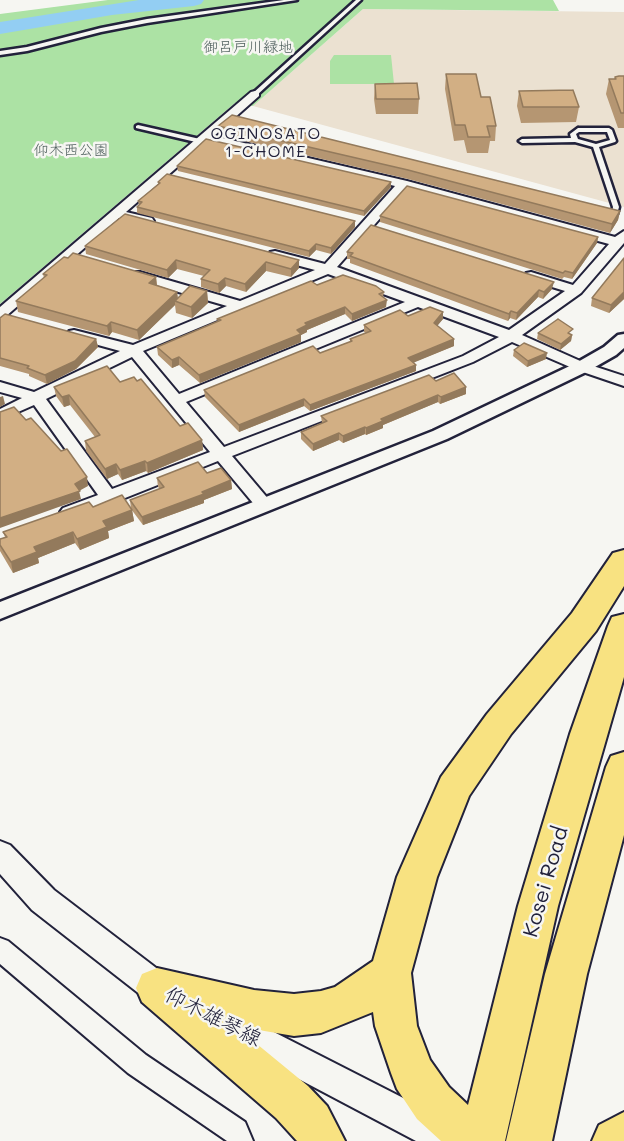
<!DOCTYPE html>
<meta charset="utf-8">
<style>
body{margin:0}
canvas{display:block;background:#f6f6f2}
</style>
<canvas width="624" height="1141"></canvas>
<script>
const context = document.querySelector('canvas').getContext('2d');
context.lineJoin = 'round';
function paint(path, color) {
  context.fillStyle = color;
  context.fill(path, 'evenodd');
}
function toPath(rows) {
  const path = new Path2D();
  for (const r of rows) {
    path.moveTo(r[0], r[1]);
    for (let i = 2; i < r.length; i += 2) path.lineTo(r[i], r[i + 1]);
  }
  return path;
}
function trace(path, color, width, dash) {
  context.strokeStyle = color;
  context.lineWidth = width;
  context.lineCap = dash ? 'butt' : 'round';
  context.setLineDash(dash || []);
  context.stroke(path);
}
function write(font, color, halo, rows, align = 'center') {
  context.font = font + ' Mali,"Klee One",sans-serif';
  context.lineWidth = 5;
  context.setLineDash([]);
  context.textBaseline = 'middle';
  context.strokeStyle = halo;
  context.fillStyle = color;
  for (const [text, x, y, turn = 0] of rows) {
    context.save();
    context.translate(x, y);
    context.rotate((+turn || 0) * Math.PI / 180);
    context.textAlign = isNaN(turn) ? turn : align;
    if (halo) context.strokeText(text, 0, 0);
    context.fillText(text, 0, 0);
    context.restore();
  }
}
const built = toPath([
 [363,9,624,12,624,207,253,106]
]);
const green = toPath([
 [108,0,553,0,559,11,363,9,253,106,235,103,0,304,0,14],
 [334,55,391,55,394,84,330,84,330,61]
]);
const river = toPath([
 [139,0,204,0,201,4,194,6,112,15,0,34,0,22,139,0]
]);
const service = toPath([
 [284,0,297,0,147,23,101,32,27,51,0,55,0,51,27,47,101,28,147,19,284,0],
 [356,0,361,0,257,95,253,95,253,93,356,0],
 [138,125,200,139,203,141,200,143,136,128,136,126,138,125],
 [578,128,609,128,612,130,616,141,615,142,599,147,619,207,617,214,612,213,613,207,593,147,575,142,522,143,519,141,522,139,571,138,570,134,578,128],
 [579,132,607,132,610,140,596,144,578,139,576,134,579,132]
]);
const minor = toPath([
 [255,91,259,92,259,96,214,136,407,181,615,237,624,231,624,243,581,293,522,335,587,364,624,376,624,386,577,370,512,342,473,362,232,456,270,501,273,505,270,509,258,509,218,461,115,502,69,518,63,516,60,512,63,508,98,495,34,405,0,420,0,409,22,398,0,392,0,382,34,392,120,351,69,337,67,334,69,331,74,330,133,345,227,306,130,278,128,275,130,272,140,272,240,301,315,270,270,258,268,255,270,252,275,251,325,264,395,186,207,141,126,212,152,218,154,221,152,224,147,225,119,218,5,317,0,318,0,307,251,92,255,91],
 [406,189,609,244,573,285,531,272,526,273,524,276,526,279,565,291,509,330,337,267,406,189],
 [328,274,405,302,179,394,143,351,328,274],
 [418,307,499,337,463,356,224,447,186,402,418,307],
 [132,357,210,452,112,489,46,399,132,357],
 [0,938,8,941,146,1055,245,1122,253,1141,227,1141,128,1073,0,964,0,938]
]);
const tertiary = toPath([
 [624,334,624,348,616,355,588,371,447,439,0,619,0,602,433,431,576,363,604,347,618,335,624,334]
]);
const secondary = toPath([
 [0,841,10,845,54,890,168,977,179,982,184,993,179,1004,168,1008,146,999,32,910,0,874,0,841],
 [215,1002,464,1129,469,1141,416,1141,204,1029,199,1018,204,1007,215,1002]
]);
const motorway = toPath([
 [624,550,624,586,596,631,511,734,469,796,437,877,411,973,417,1026,430,1060,449,1087,468,1105,518,906,570,734,608,626,612,617,624,614,624,677,558,906,505,1141,441,1141,417,1119,397,1089,391,1073,375,1026,373,1012,321,1033,294,1036,235,1026,308,1086,327,1106,345,1141,297,1141,276,1118,142,1002,136,988,142,974,157,968,254,990,294,994,321,991,335,987,373,961,397,877,441,777,487,714,572,613,613,553,624,550],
 [624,752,624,835,587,974,552,1141,506,1141,545,974,606,767,611,756,624,752],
 [624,1112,624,1141,592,1141,599,1125,624,1112]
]);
const wall = toPath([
 [446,74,481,97,496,126,495,141,490,141,488,153,467,153,464,140,454,141,445,89],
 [624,76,624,128,618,128,606,94,609,79,614,79,615,77],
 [375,84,419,99,418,114,376,114,374,99],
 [519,91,579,107,576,122,521,123,517,106],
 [218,126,620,211,618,220,610,233,408,179,219,135],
 [177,166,391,187,364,216,178,171],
 [158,182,355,227,331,254,316,250,309,257,137,213,137,207,139,205,138,201,158,184],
 [380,216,598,237,597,243,572,279,564,277,562,279,380,222],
 [85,246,299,260,299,268,291,277,266,271,246,292,226,286,219,293,201,287,201,279,204,276,177,269,168,278,86,254],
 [347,252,552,289,543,299,538,297,516,320,510,318,508,321,350,263,350,259,347,259],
 [624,258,624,299,609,313,591,306,592,298],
 [43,274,156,277,157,285,177,292,178,298,207,291,208,303,192,318,176,313,175,305,139,340,112,332,109,336,18,312,16,301,44,278],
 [317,285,384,292,383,297,386,307,352,321,345,314,340,316,307,330,307,332,301,335,301,342,200,383,179,365,172,368,158,355,157,347,218,322,217,319],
 [443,312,443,319,437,325,454,339,454,346,414,362,416,365,416,371,310,411,304,406,239,432,205,397,204,390,320,353,350,342,350,339,366,333,364,332,364,325,408,316],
 [0,318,96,339,98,347,76,369,47,384,29,376,29,374,0,366],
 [538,333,571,335,572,335,571,341,560,350,537,339],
 [514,350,546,359,527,367,513,356],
 [436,381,466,394,440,404,438,402,383,425,383,428,366,435,365,434,343,443,339,440,313,451,301,439,301,432,322,423,321,416],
 [120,382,180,426,202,440,203,450,148,473,146,471,122,480,118,474,107,479,86,451,85,441,95,437,70,405,64,407,56,396,54,387],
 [207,473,231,480,232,489,204,500,204,503,143,525,131,509,130,500,160,489,158,487,157,478],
 [93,507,132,510,134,521,108,531,109,538,80,550,75,543,38,558,39,563,13,573,0,551,0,539,5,537,3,532]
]);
const shadedWall = toPath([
 [391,182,391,187,364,216,364,211],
 [620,211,618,220,610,233,612,224],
 [355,221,355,227,331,254,331,248],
 [598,237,597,243,572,279,573,273],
 [316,244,316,250,309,257,309,251],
 [176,260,177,269,168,278,167,270],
 [299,260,299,268,291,277,291,269],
 [266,262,266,271,246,292,245,284],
 [156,277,157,288,149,283],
 [225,278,226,286,219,293,218,284],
 [554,282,552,289,543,299,544,292],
 [539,290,538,297,516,320,517,313],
 [207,291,208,303,192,318,191,307],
 [177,292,178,302,175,301,175,305,139,340,137,330],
 [624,292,624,299,609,313,611,305],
 [387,300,386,307,352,321,352,314],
 [345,307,345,314,307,330,307,332,301,335,301,342,200,383,199,375,297,330,305,323],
 [511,311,510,318,508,321,509,314],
 [443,312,443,319,434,330,434,323],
 [111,322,112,332,109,336,107,326],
 [572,335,571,341,560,350,561,344],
 [96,339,98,347,76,369,47,384,45,375],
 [454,339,454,346,408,365,408,358],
 [547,353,546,359,527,367,528,361],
 [179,357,179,365,172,368,172,360],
 [416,365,416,371,310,411,310,405],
 [466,387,466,394,440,404,441,397],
 [69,395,70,405,64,407,62,397],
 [438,395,438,402,383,425,383,428,366,435,366,428,381,419],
 [3,396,5,404,0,407,0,397],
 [304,399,304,406,239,432,239,425],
 [365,427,365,434,343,443,343,436],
 [339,433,339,440,313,451,313,444],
 [202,440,203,450,148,473,147,463],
 [145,461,146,471,122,480,120,470],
 [116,464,118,474,107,479,105,469],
 [87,477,88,486,79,491,81,499,0,528,0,518],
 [231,480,232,489,204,500,204,503,143,525,142,517],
 [132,510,134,521,108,531,109,538,80,550,77,539,103,521],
 [73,532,75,543,38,558,39,563,13,573,11,562,34,547]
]);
const building = toPath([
 [446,74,476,74,481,97,490,97,496,126,487,126,490,137,468,137,465,125,455,125,446,74],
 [619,76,624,76,624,113,621,113,609,79,616,79,615,77,619,76],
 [417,83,419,99,376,99,375,84,417,83],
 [573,90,579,107,523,107,519,91,573,90],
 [232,115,620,211,612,224,408,170,218,126,232,115],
 [206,139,391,182,364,211,177,166,206,139],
 [167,174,355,221,331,248,316,244,309,251,137,207,142,202,138,201,160,183,158,182,167,174],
 [407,186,598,237,573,273,565,271,563,273,380,216,407,186],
 [125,214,299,260,291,269,266,262,245,284,225,278,218,284,201,279,210,270,176,260,167,270,85,246,125,214],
 [371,225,554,282,544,292,539,290,517,313,511,311,509,314,350,256,353,253,347,252,371,225],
 [73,253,156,277,149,283,177,292,137,330,111,322,107,326,16,301,47,275,43,274,64,257,68,258,73,253],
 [624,258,624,292,611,305,592,298,624,258],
 [343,275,376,286,384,292,379,294,387,300,352,314,345,307,305,323,307,325,297,330,301,334,199,375,179,357,172,360,157,347,221,320,217,319,311,281,317,285,343,275],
 [190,286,207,291,191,307,175,301,190,286],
 [430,307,443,312,434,323,454,339,408,358,416,365,310,405,304,399,239,425,204,390,313,346,320,353,352,341,350,339,371,331,364,325,400,310,408,316,430,307],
 [5,314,96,339,75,361,45,375,27,368,29,366,0,358,0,318,5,314],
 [558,319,573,329,568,333,572,335,561,344,538,333,558,319],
 [524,343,547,353,528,361,514,350,524,343],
 [107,366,120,382,134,377,137,381,141,379,180,426,188,423,202,440,147,463,145,461,120,470,116,464,105,469,85,441,100,435,69,395,62,397,54,387,107,366],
 [454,373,466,387,441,397,438,395,381,419,383,421,366,428,365,427,343,436,339,433,313,444,301,432,327,421,321,416,429,375,436,381,454,373],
 [14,407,26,420,31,418,61,451,67,449,87,477,75,484,80,491,0,518,0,412,14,407],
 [198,462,207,473,221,468,231,480,202,492,204,494,142,517,130,500,164,487,157,478,198,462],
 [122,495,132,510,103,521,107,527,77,539,73,532,34,547,37,552,11,562,0,545,0,539,7,537,3,532,89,502,93,507,122,495]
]);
const farParknames = [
 ["御呂戸川緑地",248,47],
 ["仰木西公園",71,150]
];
const farNeighbourhoodnames = [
 ["OGINOSATO",266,134],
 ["1-CHOME",266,152]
];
const nearStreetnames = [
 ["Kosei Road",546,882,-74],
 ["仰木雄琴線",213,1017,27]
];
paint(built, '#ebe1d1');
paint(green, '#ace2a4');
paint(river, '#93cef3');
trace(service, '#22223b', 5);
trace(minor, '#22223b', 4);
trace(tertiary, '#22223b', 5);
trace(secondary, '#22223b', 4);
trace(motorway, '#22223b', 4);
paint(service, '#f6f6f2');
paint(minor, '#f6f6f2');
paint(tertiary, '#f6f6f2');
paint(secondary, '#f6f6f2');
paint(motorway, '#f8e281');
paint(wall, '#b59672');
paint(shadedWall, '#937a5c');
paint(building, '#d2af84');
trace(building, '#937a5c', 1.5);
write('15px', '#4b5c5a', '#f6f6f2', farParknames);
context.letterSpacing = '1.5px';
write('16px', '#22223b', '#f6f6f2', farNeighbourhoodnames);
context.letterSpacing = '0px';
write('21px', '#22223b', '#f6f6f2', nearStreetnames);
</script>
